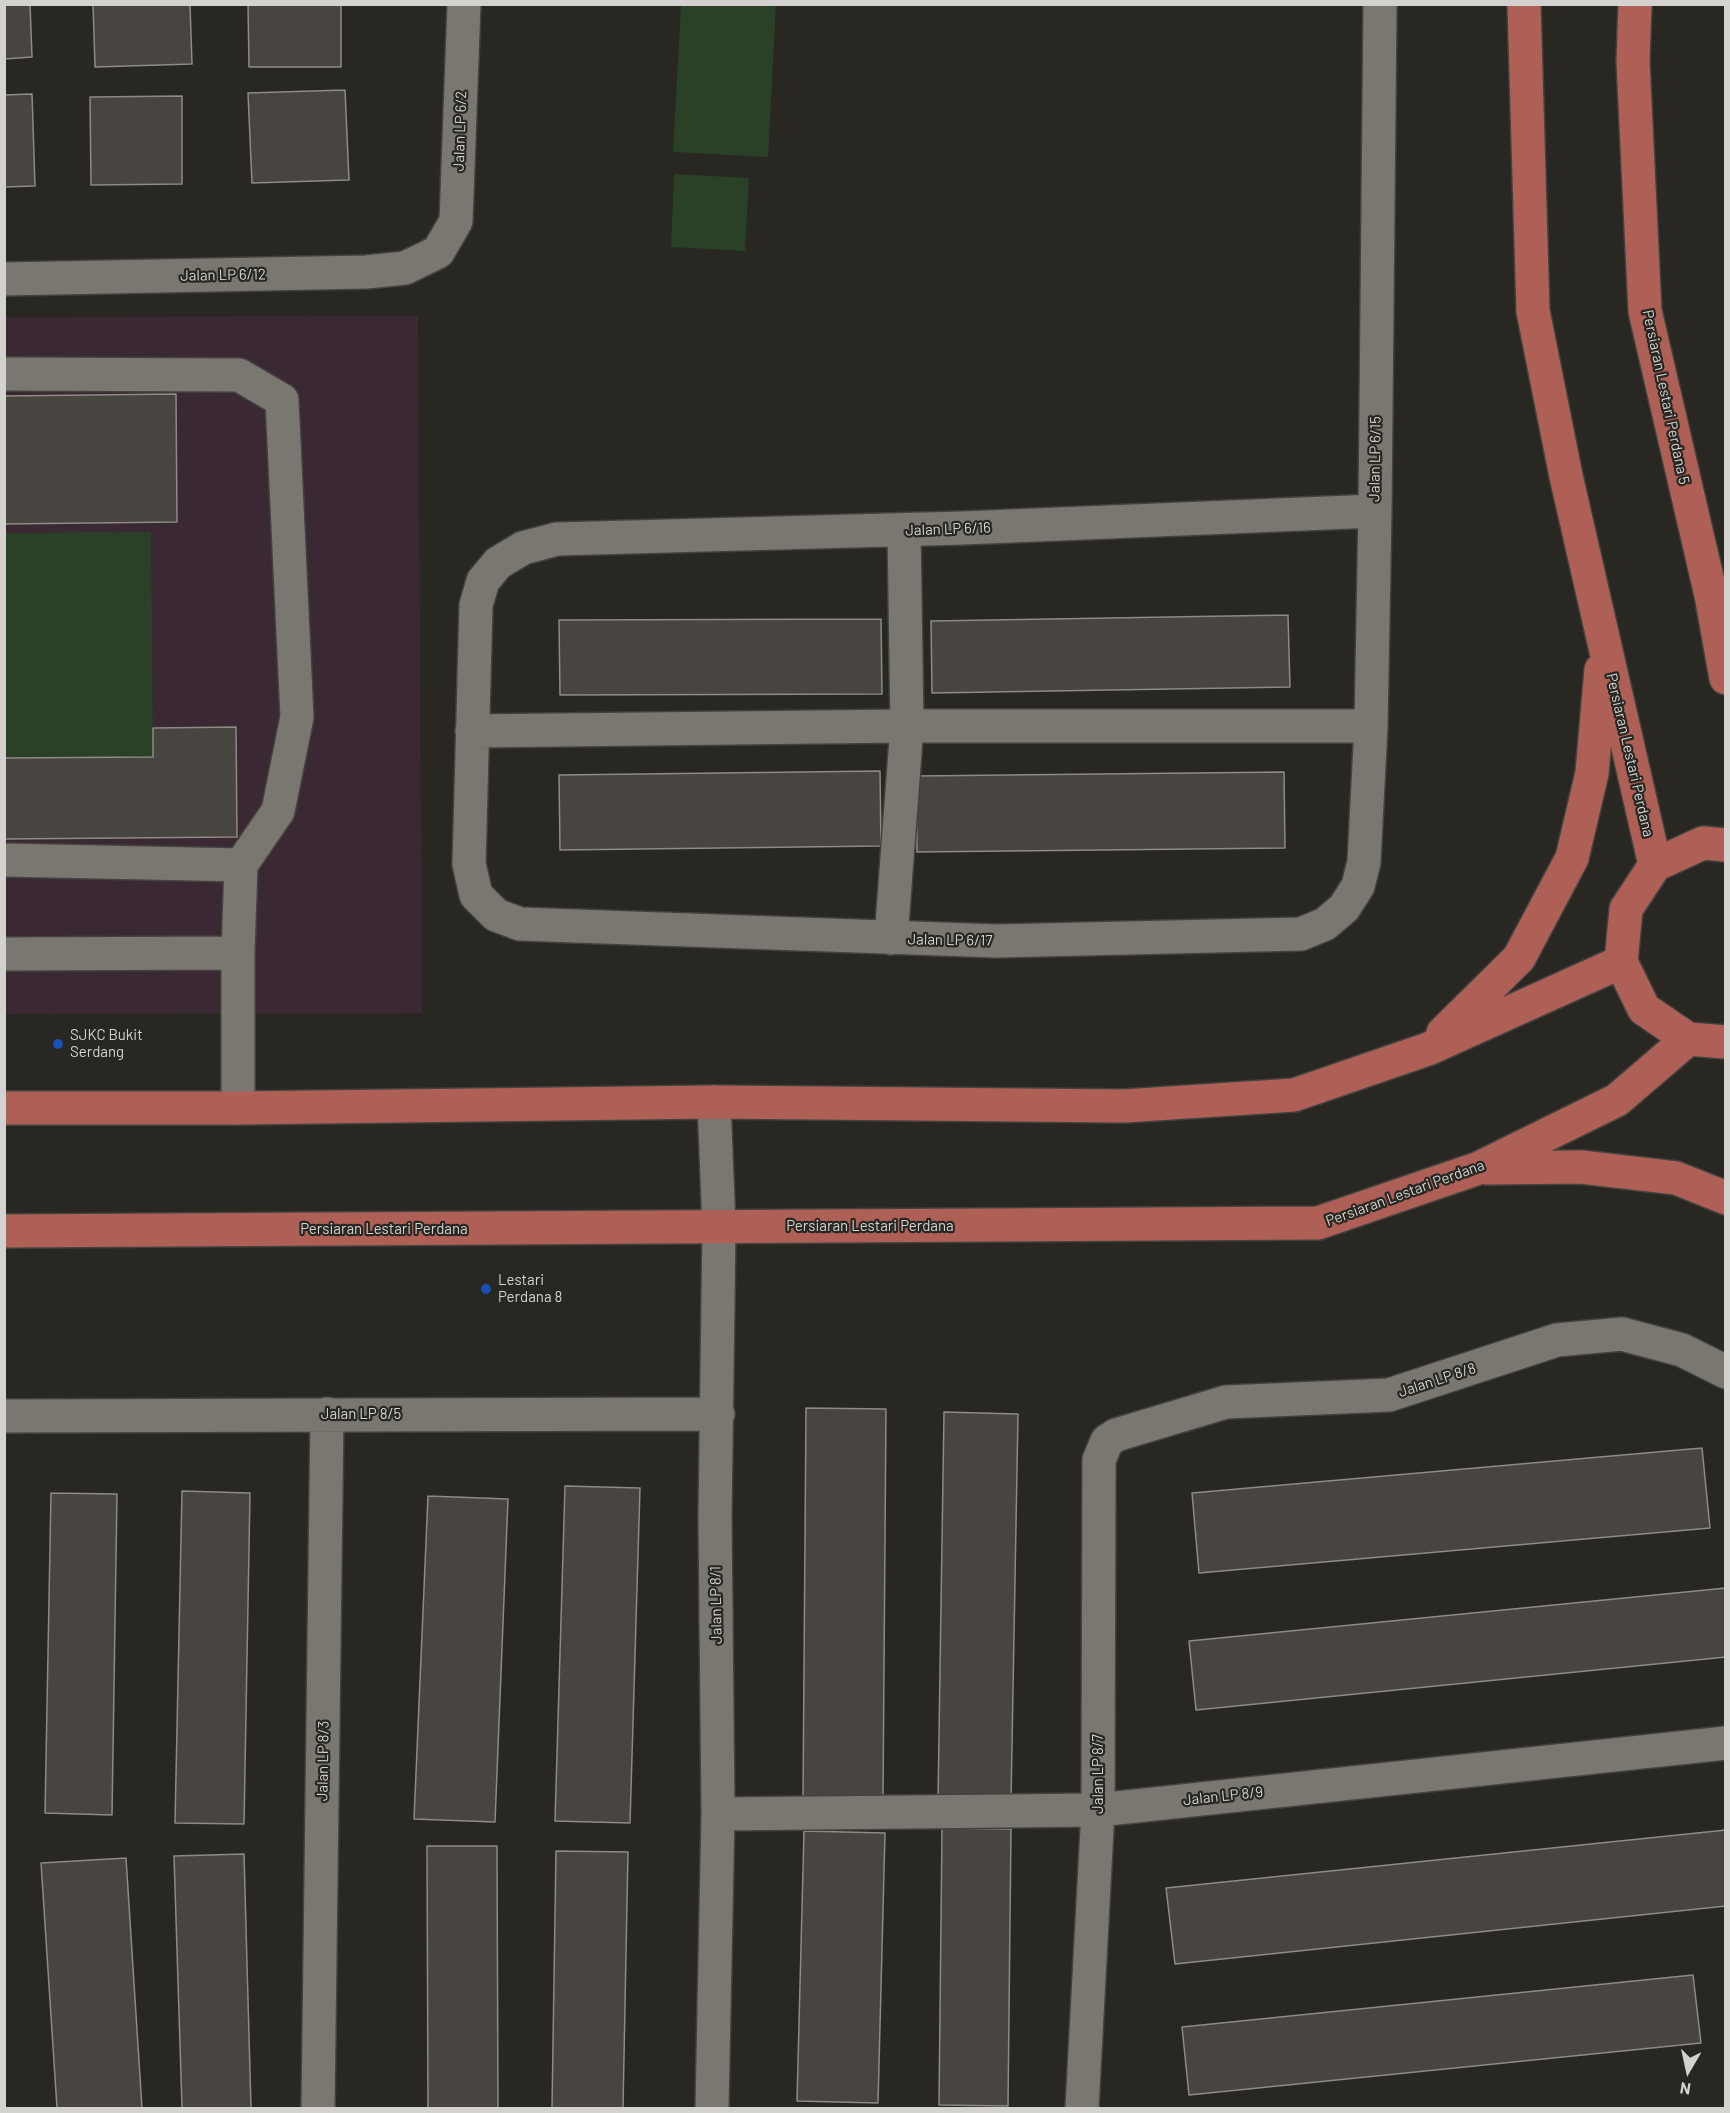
<!DOCTYPE html>
<style>
body{margin:0}
#map{position:relative;width:1730px;height:2113px;overflow:hidden;background:#292722;font-family:Barlow,sans-serif}
canvas{display:block}
.frame{position:absolute;inset:0;border:6px solid #d4d2cf;pointer-events:none}
.north{position:absolute;left:1658px;top:2041px;width:60px;height:60px;-webkit-text-stroke:4px #292722;paint-order:stroke;rotate:189deg;font-size:16px;font-weight:700;line-height:24px;text-align:center;color:#d4d2cf}
.north::after{content:'';display:block;margin:auto;width:21px;height:27px;background:#d4d2cf;clip-path:polygon(50% 0,100% 100%,50% 72%,0 100%)}
</style>
<div id="map">
<canvas width="1730" height="2113"></canvas>
<div class="frame"></div>
<div class="north">N</div>
</div>
<script>
const context = document.querySelector('canvas').getContext('2d');
context.lineJoin = 'round';
function paint(path, color) {
  context.fillStyle = color;
  context.fill(path, 'evenodd');
}
function toPath(rows) {
  const path = new Path2D();
  for (const r of rows) {
    path.moveTo(r[0], r[1]);
    for (let i = 2; i < r.length; i += 2) path.lineTo(r[i], r[i + 1]);
  }
  return path;
}
function trace(path, color, width, dash) {
  context.strokeStyle = color;
  context.lineWidth = width;
  context.lineCap = dash ? 'butt' : 'round';
  context.setLineDash(dash || []);
  context.stroke(path);
}
function write(font, color, halo, rows, align = 'center') {
  context.font = font + ' Barlow,sans-serif';
  context.lineWidth = 4.5;
  context.setLineDash([]);
  context.textBaseline = 'middle';
  context.strokeStyle = halo;
  context.fillStyle = color;
  for (const [text, x, y, turn = 0] of rows) {
    context.save();
    context.translate(x, y);
    context.rotate((+turn || 0) * Math.PI / 180);
    context.textAlign = isNaN(turn) ? turn : align;
    if (halo) context.strokeText(text, 0, 0);
    context.fillText(text, 0, 0);
    context.restore();
  }
}
const education = toPath([
 [418,316,422,1013,5,1014,4,317]
]);
const green = toPath([
 [681,5,776,5,768,157,673,152],
 [674,174,749,178,745,251,671,247],
 [151,532,153,757,5,758,4,533]
]);
const building = toPath([
 [4,4,30,4,32,57,4,59,4,4],
 [93,4,190,4,192,64,95,67,93,4],
 [248,4,341,4,341,67,249,67,248,4],
 [345,90,349,180,252,183,248,93,345,90],
 [32,94,35,186,4,187,4,95,32,94],
 [182,96,182,184,91,185,90,97,182,96],
 [176,394,177,522,4,524,4,396,176,394],
 [1288,615,1290,687,932,693,931,621,1288,615],
 [881,619,882,694,560,695,559,620,881,619],
 [236,727,237,837,4,839,4,758,153,757,153,728,236,727],
 [880,771,881,846,560,850,559,775,880,771],
 [1284,772,1285,848,917,852,916,776,1284,772],
 [806,1408,886,1409,883,1797,803,1797,806,1408],
 [944,1412,1018,1414,1011,1801,938,1800,944,1412],
 [1702,1448,1710,1528,1199,1573,1192,1493,1702,1448],
 [565,1486,640,1488,630,1823,555,1821,565,1486],
 [182,1491,250,1493,244,1824,175,1823,182,1491],
 [51,1493,117,1494,112,1815,45,1813,51,1493],
 [428,1496,508,1499,495,1822,414,1819,428,1496],
 [1726,1588,1726,1657,1196,1710,1189,1641,1726,1588],
 [942,1828,1011,1829,1008,2106,939,2105,942,1828],
 [1726,1830,1726,1906,1175,1964,1166,1888,1726,1830],
 [804,1831,885,1833,878,2103,797,2101,804,1831],
 [427,1846,497,1846,498,2108,428,2108,427,1846],
 [556,1851,628,1852,623,2108,552,2108,556,1851],
 [244,1854,251,2108,182,2108,174,1856,244,1854],
 [126,1858,142,2108,57,2108,41,1863,126,1858],
 [1693,1975,1701,2043,1189,2095,1182,2027,1693,1975]
]);
const minor = toPath([
 [4,279,366,272,405,268,438,252,456,221,464,4],
 [4,374,239,375,282,400,297,717,278,811,241,865,238,953,4,954],
 [1375,511,963,528,557,539,523,548,498,563,483,581,476,605,469,864,476,895,496,915,520,924,997,941,1301,934,1325,924,1344,908,1358,886,1364,862,1371,726,1375,511,1380,4],
 [472,731,907,726,1371,726],
 [4,860,241,865],
 [891,938,907,726,904,530],
 [238,953,238,1108],
 [4,1416,718,1414],
 [718,1814,1098,1810,1726,1743],
 [318,2108,327,1414],
 [712,2108,718,1814,715,1517,719,1227,714,1102],
 [1082,2108,1098,1810,1099,1460,1107,1441,1116,1435,1226,1402,1389,1395,1557,1340,1622,1334,1682,1350,1726,1372]
]);
const major = toPath([
 [1524,4,1533,311,1566,476,1655,865],
 [1635,4,1633,62,1645,311,1711,595,1726,678],
 [1726,845,1703,843,1655,865,1626,909,1621,962,1644,1009,1688,1039,1726,1042],
 [1443,1033,1519,958,1572,858,1592,773,1601,670],
 [4,1108,238,1108,714,1102,1124,1106,1294,1095,1428,1049,1621,962],
 [1487,1168,1581,1167,1676,1178,1726,1198],
 [4,1231,1318,1223,1479,1168,1617,1100,1688,1039]
]);
const markers = [
 [58,1044,6,"#1a4fb4"],
 [486,1289,6,"#1a4fb4"]
];
const streetNames = [
 ["Jalan LP 6/2",460,131,-88],
 ["Jalan LP 6/12",223,275,-1],
 ["Persiaran Lestari Perdana 5",1666,397,78],
 ["Jalan LP 6/15",1375,459,-89],
 ["Jalan LP 6/16",948,529,-2],
 ["Persiaran Lestari Perdana",1630,755,77],
 ["Jalan LP 6/17",950,940,1],
 ["Persiaran Lestari Perdana",1405,1193,-20],
 ["Persiaran Lestari Perdana",870,1226],
 ["Persiaran Lestari Perdana",384,1229],
 ["Jalan LP 8/8",1437,1380,-18],
 ["Jalan LP 8/5",361,1414],
 ["Jalan LP 8/1",716,1605,-91],
 ["Jalan LP 8/3",323,1761,-89],
 ["Jalan LP 8/7",1098,1774,-90],
 ["Jalan LP 8/9",1223,1796,-6]
];
const poiNames = [
 ["SJKC Bukit",70,1035],
 ["Serdang",70,1052],
 ["Lestari",498,1280],
 ["Perdana 8",498,1297]
];
paint(education, '#3a2933');
paint(green, '#2a4127');
paint(building, '#484540');
trace(building, '#8e8b85', 1.5);
trace(minor, '#44423f', 36);
trace(major, '#44423f', 36);
trace(minor, '#7a7771', 33);
trace(major, '#ae6057', 33);
for (const [x, y, r, color] of markers) {
  const dot = new Path2D();
  dot.arc(x, y, r, 0, 2 * Math.PI);
  context.fillStyle = color;
  context.fill(dot);
  trace(dot, '#292722', 2);
}
write('15px', '#d4d2cf', '#292722', streetNames);
write('15px', '#d4d2cf', '#292722', poiNames, 'left');
</script>
